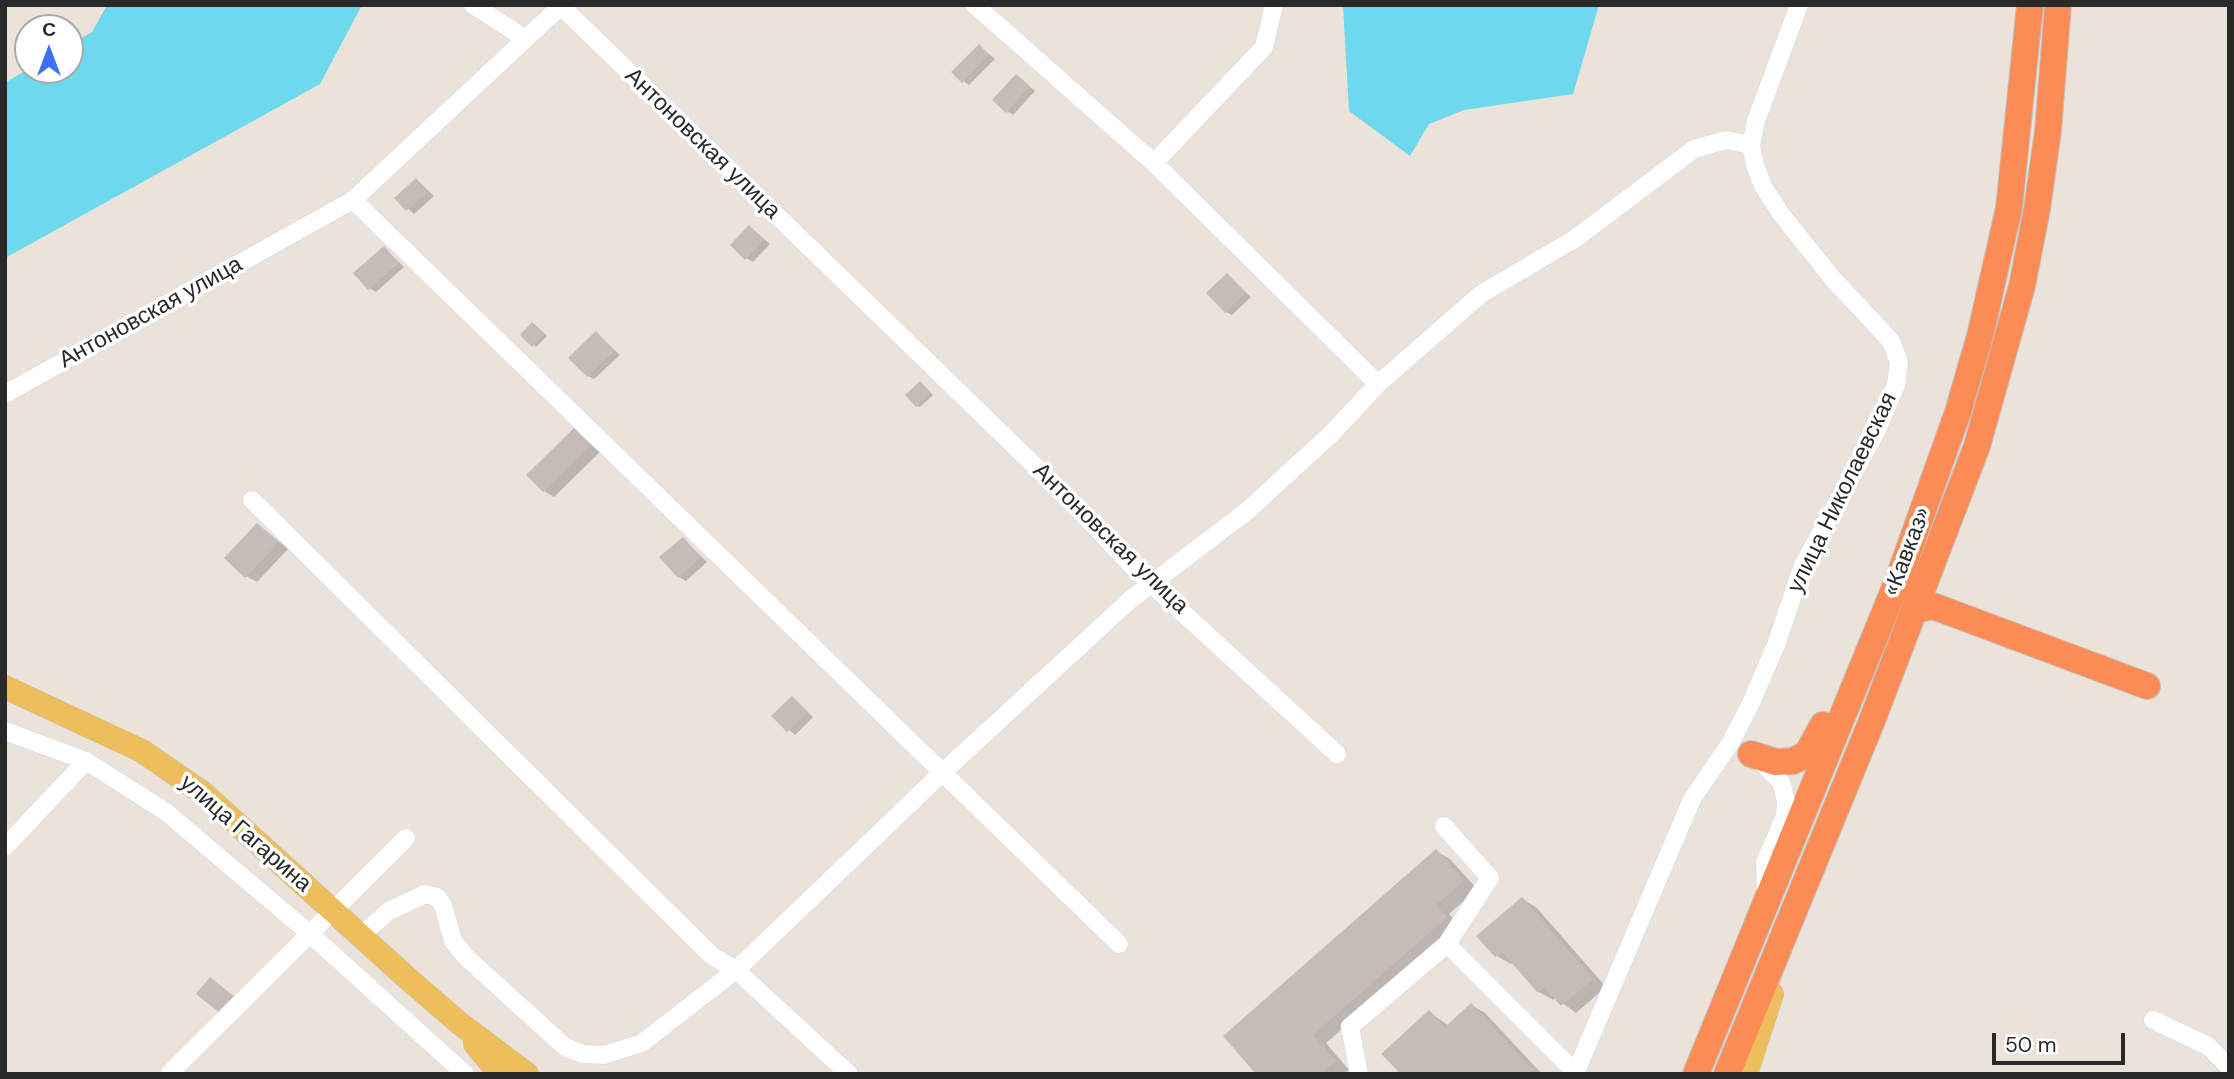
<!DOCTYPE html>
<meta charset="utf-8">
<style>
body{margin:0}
#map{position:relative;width:2234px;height:1079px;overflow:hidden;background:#ebe2da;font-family:"DM Sans",sans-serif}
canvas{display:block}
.frame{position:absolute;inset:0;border:7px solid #292929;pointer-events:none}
.north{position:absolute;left:14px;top:14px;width:70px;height:70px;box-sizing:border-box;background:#fff;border:2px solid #a9a9a9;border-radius:50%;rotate:0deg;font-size:19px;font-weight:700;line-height:28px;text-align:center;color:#292929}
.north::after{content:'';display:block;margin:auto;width:24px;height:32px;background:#3b71f7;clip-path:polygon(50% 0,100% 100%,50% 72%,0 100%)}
.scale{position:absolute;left:1992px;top:1033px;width:133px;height:32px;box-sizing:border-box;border:4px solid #292929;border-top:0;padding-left:9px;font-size:21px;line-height:24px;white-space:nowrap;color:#292929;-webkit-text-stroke:5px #fff;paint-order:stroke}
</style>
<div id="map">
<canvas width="2234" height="1079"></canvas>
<div class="frame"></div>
<div class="north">С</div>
<div class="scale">50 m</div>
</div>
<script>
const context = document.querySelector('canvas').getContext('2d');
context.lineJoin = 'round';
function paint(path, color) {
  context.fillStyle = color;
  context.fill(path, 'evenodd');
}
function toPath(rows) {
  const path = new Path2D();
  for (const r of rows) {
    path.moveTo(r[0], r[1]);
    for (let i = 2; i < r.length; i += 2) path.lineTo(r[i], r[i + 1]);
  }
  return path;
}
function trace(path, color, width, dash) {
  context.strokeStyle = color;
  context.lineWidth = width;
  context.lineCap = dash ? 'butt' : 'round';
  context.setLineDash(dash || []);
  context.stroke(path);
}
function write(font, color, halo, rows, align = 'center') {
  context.font = font + ' "DM Sans",sans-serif';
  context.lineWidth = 7;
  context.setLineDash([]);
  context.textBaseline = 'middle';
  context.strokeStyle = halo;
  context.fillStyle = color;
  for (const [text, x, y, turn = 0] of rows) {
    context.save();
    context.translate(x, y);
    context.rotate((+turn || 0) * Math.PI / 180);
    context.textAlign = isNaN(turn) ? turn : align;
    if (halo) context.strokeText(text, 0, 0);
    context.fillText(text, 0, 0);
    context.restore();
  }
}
const water = toPath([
 [107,5,362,5,320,84,5,258,5,83,28,69,70,70,70,45,92,32],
 [1343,5,1599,5,1573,94,1464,110,1429,124,1410,156,1349,111]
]);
const shadow = toPath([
 [979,46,995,59,969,85,963,81],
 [1016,76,1035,91,1013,115,1007,111],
 [417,180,434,196,414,214,397,198],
 [750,227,770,244,753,262,746,258],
 [384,248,404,267,376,292,369,288],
 [1227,275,1251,297,1232,315,1226,312],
 [535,325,547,336,536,347,522,335],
 [596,333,620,355,594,379,588,376],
 [923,385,933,395,920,407,917,406],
 [574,430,600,452,554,497,544,491],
 [258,525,288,549,257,582,246,576],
 [683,539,707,562,686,581,679,577],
 [792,698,813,717,795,735,774,716],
 [1436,851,1450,859,1477,889,1449,914,1460,926,1326,1043,1349,1070,1344,1074,1258,1074],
 [1522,899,1536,907,1606,987,1576,1013,1556,998,1553,1000,1539,992,1513,962,1511,964,1497,956,1479,936],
 [1471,1005,1485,1013,1542,1074,1397,1074,1429,1012,1449,1026]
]);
const building = toPath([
 [979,44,989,55,962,83,951,72],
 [1016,74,1030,86,1006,113,992,100],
 [416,178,428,192,406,211,394,198],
 [749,225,764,240,745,260,730,245],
 [384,246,399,263,368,290,353,273],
 [1227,273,1246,293,1225,313,1206,293],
 [532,322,545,334,532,347,520,335],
 [596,331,614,351,587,377,568,358],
 [920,381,931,393,916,407,905,395],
 [574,428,590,445,543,492,526,475],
 [257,523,279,542,245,578,224,558],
 [683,537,701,557,678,578,659,557],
 [792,696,808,712,787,732,771,716],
 [1436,849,1464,881,1436,905,1447,917,1313,1035,1336,1061,1324,1071,1326,1074,1256,1074,1223,1036],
 [1522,897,1593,979,1561,1006,1544,987,1538,993,1502,952,1495,957,1476,936],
 [210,977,235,997,221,1014,196,994],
 [1471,1003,1537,1074,1395,1074,1398,1071,1381,1054,1429,1010,1445,1027]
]);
const minor = toPath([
 [473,5,526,39],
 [975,5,1154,163,1378,384],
 [1154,163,1264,47,1274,5],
 [353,200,1119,944],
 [5,394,353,200,561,6,1067,497,1135,569,1337,754],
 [252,500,711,955,736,970,849,1074],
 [5,731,86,761,166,812,309,933,465,1074],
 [1758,759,1781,782,1786,801,1785,816,1765,862,1766,891],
 [1444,826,1490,878,1447,944],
 [5,847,86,761],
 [360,936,389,911,425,894,437,897,443,905,453,941,466,957,565,1047,583,1054,604,1055,642,1043,736,970,942,773,1130,600,1247,511,1331,434,1378,384,1481,294,1576,238,1694,149,1726,140,1751,145],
 [2153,1020,2208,1046,2229,1067],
 [169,1074,406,838],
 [1359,1074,1350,1027,1447,944,1575,1072],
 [1575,1074,1692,799,1731,742,1751,703,1776,645,1803,565,1876,432,1896,385,1899,362,1891,341,1833,279,1781,214,1763,186,1755,165,1751,145,1756,121,1799,5]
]);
const major = toPath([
 [5,687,142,751,203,793,406,977,458,1022,527,1074],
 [475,1044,500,1074],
 [1746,1074,1772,994]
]);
const highway = toPath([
 [1915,610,1933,606,2147,686],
 [1751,754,1776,762,1793,761,1807,754,1823,725],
 [1696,1074,1898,580,1958,412,1980,336,2009,208,2030,5],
 [1727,1074,1871,723,1977,446,2022,286,2037,209,2048,131,2058,5]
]);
const streetNames = [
 ["Антоновская улица",702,144,44],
 ["Антоновская улица",151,313,-29],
 ["улица Николаевская",1843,493,-64],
 ["Антоновская улица",1110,539,44],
 ["«Кавказ»",1908,552,-69],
 ["улица Гагарина",245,834,41]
];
paint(water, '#6ed8ec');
paint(shadow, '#0003');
paint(building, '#c3bcb7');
trace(minor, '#d0d5e2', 19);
trace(major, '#c3c3c3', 24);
trace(highway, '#c3c3c3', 28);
trace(minor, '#fff', 18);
trace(major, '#eebd5c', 23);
trace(highway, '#fc8c55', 26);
write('23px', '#292929', '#fff', streetNames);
</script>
